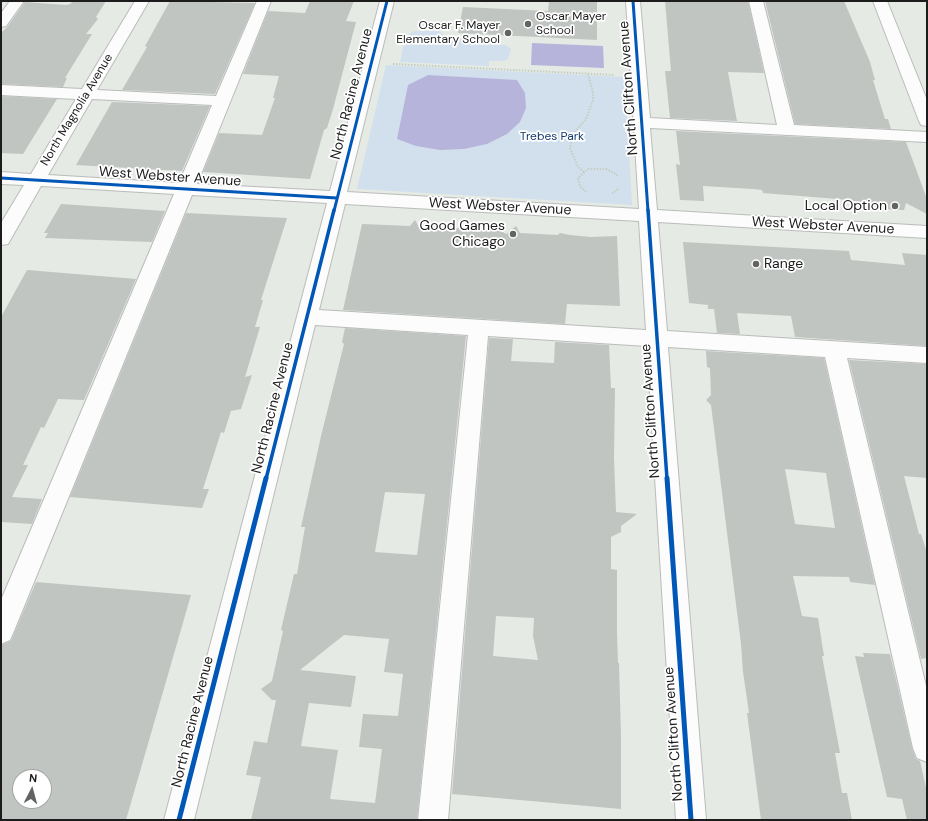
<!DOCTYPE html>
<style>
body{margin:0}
#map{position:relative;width:928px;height:821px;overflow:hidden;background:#e5eae5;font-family:"DM Sans",sans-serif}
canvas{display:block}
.frame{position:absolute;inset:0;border:2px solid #1c1c1c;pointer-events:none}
.north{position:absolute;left:12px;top:769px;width:40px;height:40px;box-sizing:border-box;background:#fff;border:1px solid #a4a4a4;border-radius:50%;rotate:6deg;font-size:11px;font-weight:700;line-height:16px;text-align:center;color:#1c1c1c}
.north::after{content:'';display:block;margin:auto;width:14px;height:18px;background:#626462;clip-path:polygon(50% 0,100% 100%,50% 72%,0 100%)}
</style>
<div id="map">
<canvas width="928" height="821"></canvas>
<div class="frame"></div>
<div class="north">N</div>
</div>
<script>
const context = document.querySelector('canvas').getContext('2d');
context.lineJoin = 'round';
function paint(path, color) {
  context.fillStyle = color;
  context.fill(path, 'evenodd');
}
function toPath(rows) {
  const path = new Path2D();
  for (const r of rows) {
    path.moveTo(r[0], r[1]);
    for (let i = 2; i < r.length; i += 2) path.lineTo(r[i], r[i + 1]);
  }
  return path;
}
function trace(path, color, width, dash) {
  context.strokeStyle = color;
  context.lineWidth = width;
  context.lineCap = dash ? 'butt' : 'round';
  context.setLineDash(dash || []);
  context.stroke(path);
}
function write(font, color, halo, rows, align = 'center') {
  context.font = font + ' "DM Sans",sans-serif';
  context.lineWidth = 3.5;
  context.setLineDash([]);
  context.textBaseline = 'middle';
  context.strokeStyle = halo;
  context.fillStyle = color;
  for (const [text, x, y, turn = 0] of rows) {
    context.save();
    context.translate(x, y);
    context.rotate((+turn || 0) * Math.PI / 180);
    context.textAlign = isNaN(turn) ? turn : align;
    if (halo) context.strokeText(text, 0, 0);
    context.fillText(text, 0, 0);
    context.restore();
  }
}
const park = toPath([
 [414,31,440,31,443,34,443,37,472,39,480,44,506,45,511,49,508,59,504,61,489,61,489,66,400,62,403,47,407,43,409,34],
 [386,65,625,77,632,205,357,189]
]);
const pitch = toPath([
 [532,43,603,46,604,68,531,65],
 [428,75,517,80,525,93,526,108,520,122,507,134,487,144,464,149,440,150,416,146,397,139,408,85]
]);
const building = toPath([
 [73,1,106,1,96,17,98,19,86,34,92,34,65,78,67,78,63,87,1,84,1,33,7,27,25,2,66,5,70,4],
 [170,1,255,3,215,94,122,90,147,47,145,46],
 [310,1,354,1,346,21,356,22,333,109,327,128,324,130,310,179,203,172,219,133,262,135,275,98,273,98,279,76,243,74,268,11,305,13],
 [549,1,597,1,597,40,458,33,463,7,548,11],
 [665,1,748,1,764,73,728,72,737,121,670,118,665,71,671,71],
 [765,1,844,1,870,62,875,80,873,80,885,119,888,119,891,129,795,124],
 [1,96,57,99,23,154,1,153],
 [112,102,210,106,182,171,76,165],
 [676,131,906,142,927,199,927,214,906,203,904,210,885,209,871,205,850,203,850,200,763,193,762,190,753,189,703,186,704,201,680,200,676,164,680,165],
 [61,204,165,211,152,242,45,238,48,233,44,233],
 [186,213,287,218,261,300,263,300,255,327,260,327,245,377,252,375,241,409,231,411,224,433,221,432,203,489,209,489,202,508,70,497],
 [415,220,419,227,446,228,451,223,455,228,488,230,490,228,498,229,506,234,516,226,520,233,558,235,560,233,570,235,591,237,617,236,620,306,567,304,565,324,343,310,362,224,410,226],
 [683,242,849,251,851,260,905,265,902,253,927,255,927,346,795,337,791,316,737,313,740,334,717,333,714,309,708,309,708,305,689,303],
 [27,270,136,279,84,400,58,399,44,428,41,427,23,465,28,465,12,497,42,499,32,524,1,522,1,317],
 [345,328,466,336,417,820,251,820,261,777,246,775,254,741,267,743,276,700,272,700,261,689,272,681,283,631,281,630,294,574,297,574,305,527,301,527,321,436,344,344,342,342],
 [385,492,425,494,417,555,375,552],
 [344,635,389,639,384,672,403,674,398,716,363,714,359,747,382,749,375,803,330,799,338,750,301,746,309,703,351,707,356,676,300,670],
 [489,338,513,339,511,361,554,363,555,342,609,345,611,388,615,388,614,458,616,512,637,514,621,526,621,532,611,537,611,569,617,570,617,633,618,663,619,663,621,736,621,809,452,794],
 [496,616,534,618,533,636,538,660,493,656],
 [706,351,824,358,875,585,850,582,849,577,793,576,802,616,818,618,824,656,822,656,840,753,835,753,842,793,847,793,852,820,761,820,747,713,749,713,743,672,741,644,711,405,706,400,711,395,710,368,707,367],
 [785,469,826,473,835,528,795,524],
 [849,360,927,364,927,478,904,476,919,534,921,534,927,553,927,658,921,659],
 [36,582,191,595,126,820,1,820,1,645,11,641],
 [20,777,44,777,44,801,20,801],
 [863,653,890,654,912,748,916,759,920,761,927,792,927,820,907,820,902,799,887,797,855,656,864,657]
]);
const path = toPath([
 [393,64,614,75],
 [584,172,578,167,570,148,573,134,586,119,593,100,593,92,588,74],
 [586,192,580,186,578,178,588,169,606,169,616,174,618,177],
 [612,193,617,191,618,187]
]);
const minor = toPath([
 [10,1,24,1,6,26,1,27,1,13,10,1],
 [135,1,149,1,97,90,216,96,257,1,271,1,197,184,330,191,380,1,394,1,347,192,639,209,626,1,640,1,650,118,777,125,749,1,763,1,794,125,927,132,927,142,650,128,657,210,927,226,927,238,658,222,667,331,927,347,927,363,847,358,927,690,927,762,917,758,913,748,825,357,668,347,706,820,676,820,647,346,488,336,448,820,418,820,468,335,315,325,194,820,164,820,327,203,192,195,14,631,10,640,1,644,1,600,174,194,41,186,8,244,1,245,1,223,24,185,1,184,1,172,31,174,76,99,1,95,1,85,82,89,135,1],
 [92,99,212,105,179,183,48,175,92,99],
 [345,204,639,221,646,330,319,310,345,204],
 [873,1,887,1,927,100,927,126,921,125,919,121,873,1]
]);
const cyclewayFar2 = toPath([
 [633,1,648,211],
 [1,178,337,198],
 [334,211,387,1]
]);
const cyclewayFar1 = toPath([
 [648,210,667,479],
 [266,479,334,210]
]);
const cycleway = toPath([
 [667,478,691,820],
 [179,820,266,478]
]);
const markers = [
 [528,24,4,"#626462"],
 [508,33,4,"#626462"],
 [895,206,4,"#626462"],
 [513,234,4,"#626462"],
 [756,264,4,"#626462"]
];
const farPoinames = [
 ["Oscar Mayer",536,17],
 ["School",536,31],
 ["Oscar F. Mayer",500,26,"right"],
 ["Elementary School",500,40,"right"]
];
const farStreetnames = [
 ["North Magnolia Avenue",77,110,-59]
];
const farParknames = [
 ["Trebes Park",552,137]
];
const streetNames = [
 ["North Clifton Avenue",629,88,-94],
 ["North Racine Avenue",352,94,-76],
 ["West Webster Avenue",170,177,4],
 ["West Webster Avenue",500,207,3],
 ["West Webster Avenue",823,226,3],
 ["North Racine Avenue",273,408,-76],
 ["North Clifton Avenue",651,411,-94],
 ["North Racine Avenue",193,722,-76],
 ["North Clifton Avenue",674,734,-94]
];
const poiNames = [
 ["Local Option",887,206],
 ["Good Games",505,226],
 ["Chicago",505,242],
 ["Range",764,264,"left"]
];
paint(park, '#d2e0ed');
paint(pitch, '#b7b4dc');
paint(building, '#c1c5c1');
trace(minor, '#babcba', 2);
trace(path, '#c4cdc0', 2, [1.5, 1.5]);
paint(minor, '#fbfcfb');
trace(cyclewayFar2, '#0057b8', 3);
trace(cyclewayFar1, '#0057b8', 3.5);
trace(cycleway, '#0057b8', 5);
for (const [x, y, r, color] of markers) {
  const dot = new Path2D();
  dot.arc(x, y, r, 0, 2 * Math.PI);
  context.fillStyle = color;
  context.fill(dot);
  trace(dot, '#fff', 1.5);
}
write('12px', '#1c1c1c', '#fff', farPoinames, 'left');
write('12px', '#1c1c1c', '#fff', farStreetnames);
write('12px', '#163a6e', '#fff', farParknames);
write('14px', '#1c1c1c', '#fff', streetNames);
write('14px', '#1c1c1c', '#fff', poiNames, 'right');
</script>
